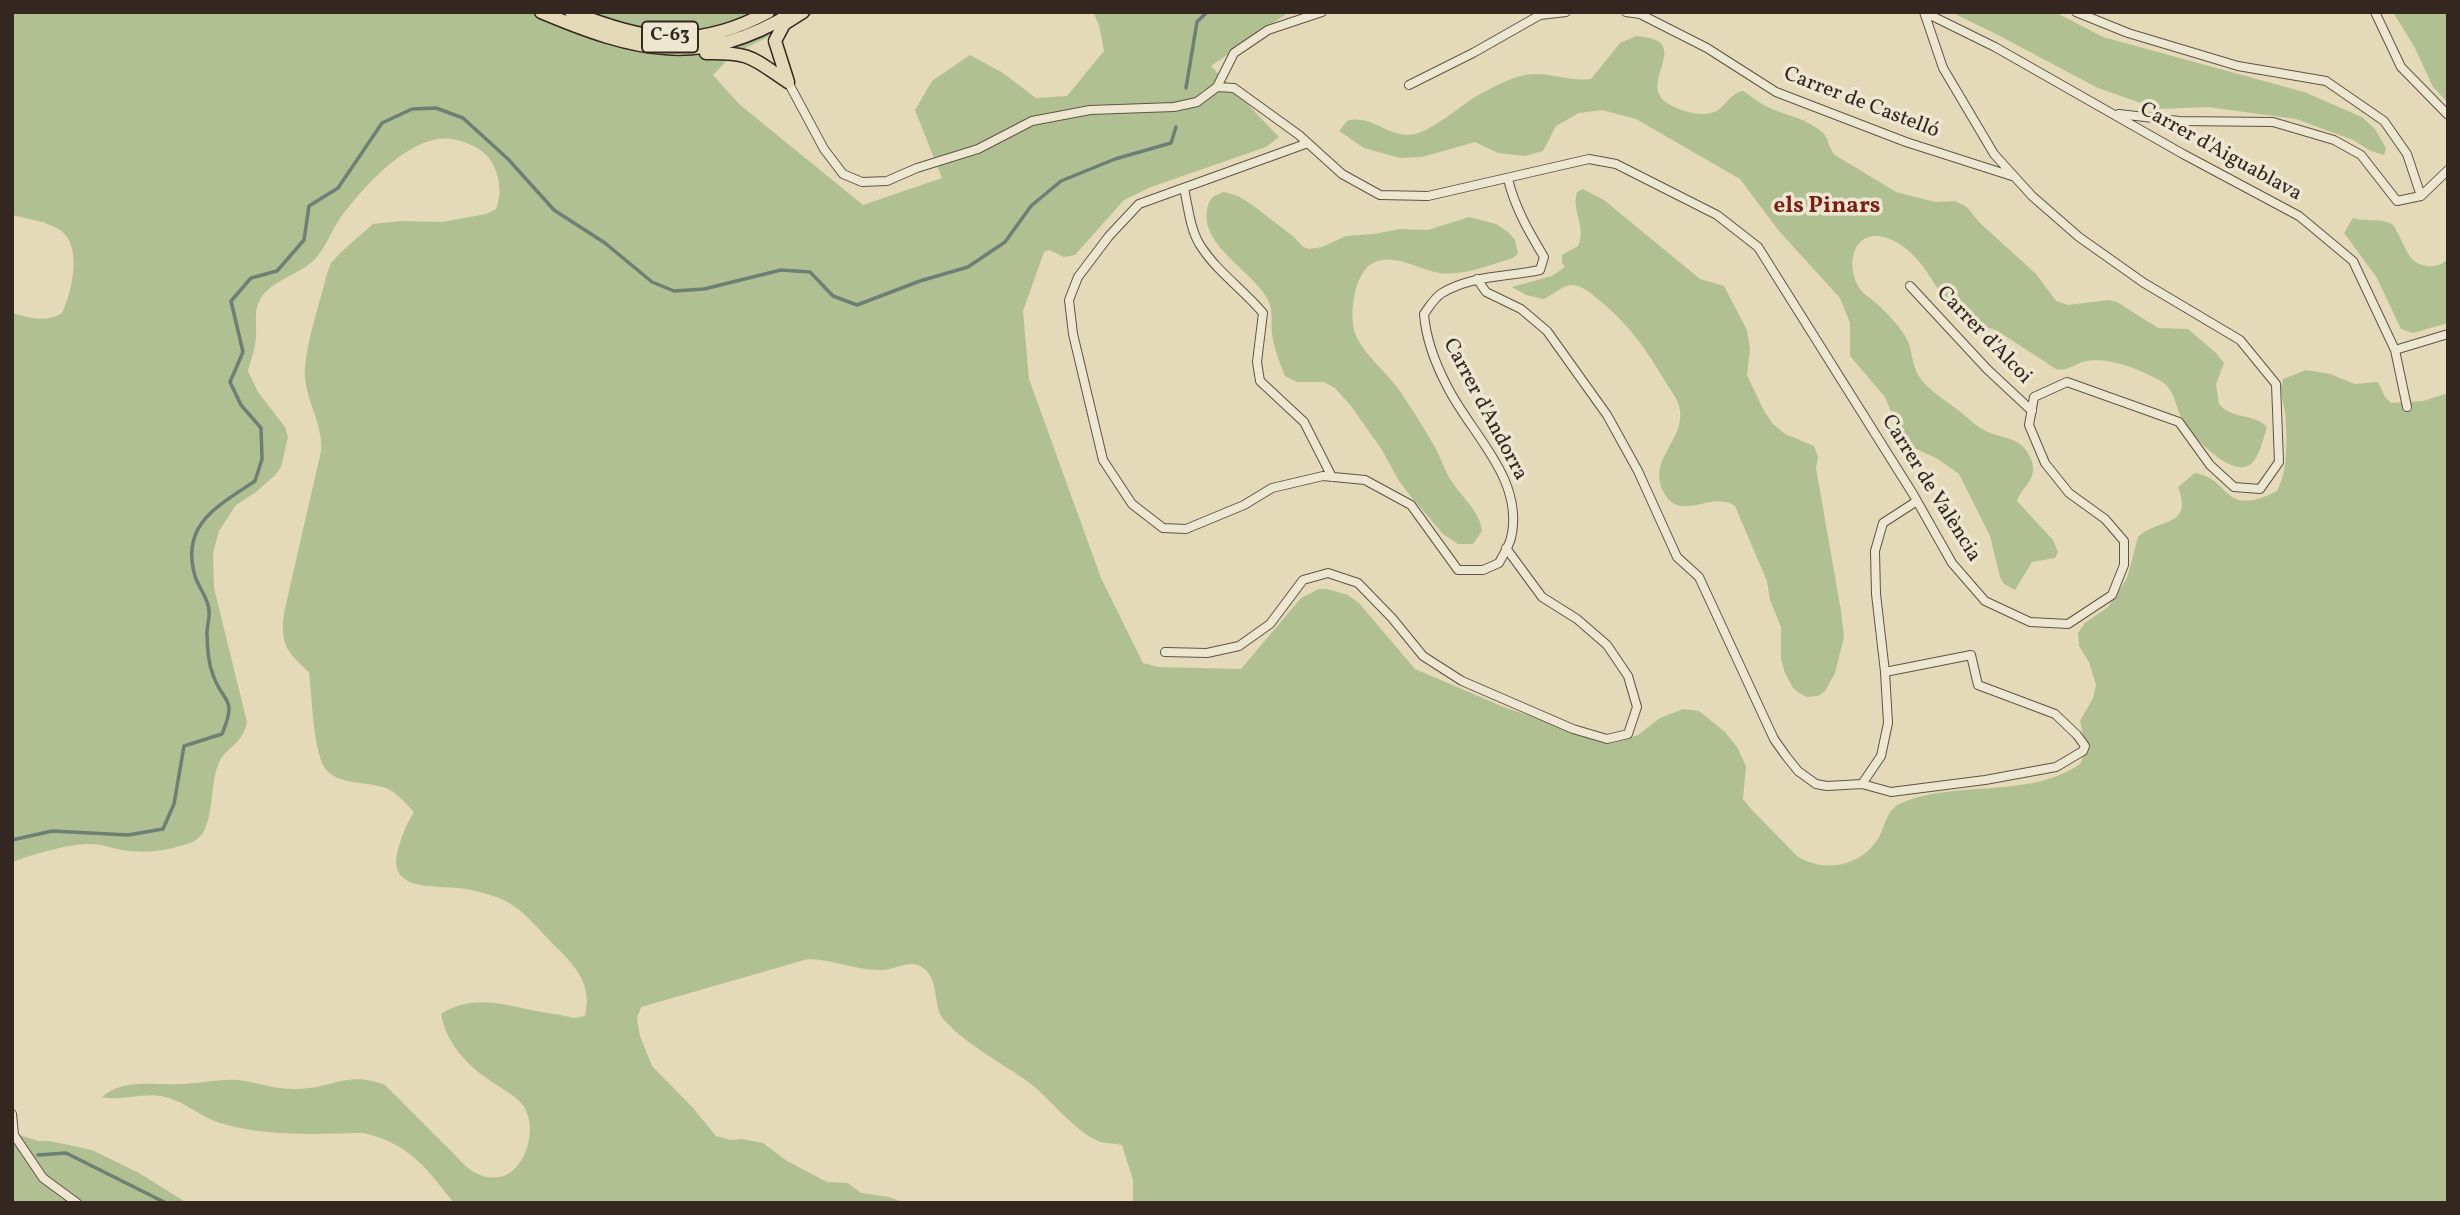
<!DOCTYPE html>
<html>
<head>
<meta charset="utf-8">
<style>
  body { margin:0 }
  #map { position:relative; width:2460px; height:1215px; overflow:hidden; background:#e4d9b8; font-family:Vollkorn,serif }
  canvas { display:block }
  .frame { position:absolute; inset:0; border:14px solid #33271f; pointer-events:none }
</style>
</head>
<body>
<div id="map">
<canvas width="2460" height="1215"></canvas>
<div class="frame"></div>
</div>
<script>
const g = document.querySelector('canvas').getContext('2d');
g.lineJoin = 'round';
function fillPath(path, color) { g.fillStyle = color; g.fill(path, 'evenodd'); }
function stroke(path, color, width, dash) { g.strokeStyle = color; g.lineWidth = width; g.lineCap = dash ? 'butt' : 'round'; g.setLineDash(dash || []); g.stroke(path); }
function drawText(font, color, halo, rows, align = 'center') {
  g.font = font + ' Vollkorn,serif'; g.lineWidth = 7; g.setLineDash([]); g.textBaseline = 'middle'; g.strokeStyle = halo; g.fillStyle = color; for (const [text, x, y, turn = 0] of rows) {
    g.save(); g.translate(x, y); g.rotate((+turn || 0) * Math.PI / 180); g.textAlign = isNaN(turn) ? turn : align; if (halo) g.strokeText(text, 0, 0); g.fillText(text, 0, 0); g.restore();
  }
}
const green = new Path2D(`
  M12 12H817L732 55 713 75 739 104 863 205 942 178 915 110 932 81 970 55 1003 73 1036 98 1067 96 1104 51 1099 25 1093 12H1289L1211 66 1279 137 1266 147 1151 187 1124 200 1075 255 1064 257 1049 250 1044 252 1023 311 1029 379 1101 578 1143 663 1158 667 1241 669 1301 598 1319 589H1327L1348 595 1359 603 1415 669 1506 708 1613 743 1638 735 1660 718 1683 709 1699 711 1725 732 1737 747 1746 766 1743 799 1753 811 1797 856C1825 874 1864 866 1880 835 1887 821 1887 808 1904 802 1958 780 2033 799 2081 763L2086 746 2080 721 2093 698 2096 685 2089 662 2079 646 2078 633 2085 623 2108 607 2127 578 2138 537C2158 518 2194 528 2178 487L2195 473C2231 478 2222 519 2277 491 2289 468 2287 437 2285 412 2283 400 2279 391 2283 379L2306 370 2330 374 2355 384 2378 382 2385 397 2391 403 2423 401 2448 393V1203H1133V1180L1122 1145C1114 1143 1103 1144 1096 1140 1074 1130 1051 1100 1031 1084 1003 1063 969 1047 945 1021 931 1006 941 981 923 968 911 958 896 970 882 970 856 971 833 959 808 959L641 1007 637 1018 640 1036 652 1066 693 1108 716 1136 730 1140 742 1139 763 1143 787 1161 827 1182 848 1183 861 1193 889 1197 905 1203H454C426 1168 410 1144 364 1133 315 1134 267 1137 220 1123 199 1116 183 1100 161 1096 142 1093 122 1101 102 1097 124 1077 156 1086 184 1084 202 1083 220 1079 238 1080 257 1082 276 1090 296 1089 332 1089 346 1070 385 1085 407 1106 427 1128 449 1149 456 1155 461 1163 468 1168 479 1177 495 1181 508 1174 529 1162 538 1122 521 1103 513 1094 501 1088 491 1081 467 1066 446 1042 441 1014 470 995 500 1003 531 1010 545 1013 560 1014 574 1018L585 1016C592 987 578 969 559 950 540 932 524 908 499 898 486 893 470 889 457 888 426 886 385 889 399 846 403 833 407 823 414 812 407 805 399 795 390 790 372 780 338 787 325 768 313 750 312 695 309 672 287 652 280 645 284 613L321 451C323 424 307 404 305 377 303 352 320 303 326 277L331 263 340 253 373 224 400 221 442 222 486 214 496 209C503 192 499 172 489 158 481 148 469 143 457 140 414 128 361 189 339 220 330 233 325 250 313 261 298 275 271 281 261 298 253 311 257 321 256 335 256 347 251 359 248 371L258 392 285 427 288 437 281 467 275 475 256 492 236 505 219 531 213 553 214 588 247 722C242 747 225 746 218 765 210 786 214 813 203 833 198 841 189 844 180 846 161 852 142 853 122 850 112 848 101 844 90 844 67 844 35 854 12 862V313C29 318 46 323 62 313 72 293 83 245 60 230 46 221 28 219 12 215Z
  M1951 12H2055L2103 37 2304 92 2362 117 2375 129 2386 148 2384 155 2371 151 2353 140 2296 119 2208 107 2158 109 2098 88 1996 34Z
  M2393 12H2448V103L2433 87 2415 48Z
  M1636 36C1697 40 1636 82 1667 103 1679 111 1705 119 1718 110 1728 103 1731 93 1743 91 1752 97 1762 105 1772 109 1789 116 1807 119 1822 132 1829 138 1828 148 1835 155L1896 192 1935 202 1955 201 1967 207 1979 222 2036 274 2056 301 2068 305 2109 300 2117 302 2158 328 2188 329 2216 353 2224 363 2216 384 2219 404C2232 420 2254 413 2267 427 2264 437 2260 454 2253 462 2235 482 2194 438 2185 424 2174 408 2177 389 2159 380 2139 369 2109 357 2087 361 2075 363 2068 372 2056 369L1996 330 1959 320C1937 294 1925 255 1892 240 1855 223 1843 263 1860 289 1864 295 1871 298 1876 303 1888 314 1903 329 1909 344 1912 354 1913 366 1918 375 1927 390 1948 402 1962 413 1970 420 1978 428 1988 432 2006 440 2021 436 2031 459 2039 478 2023 485 2017 501L2053 540 2058 552 2055 558 2032 562 2015 590 2004 584 2000 577 1990 536 1959 474 1938 459 1910 446 1901 436 1885 397 1850 356V323L1840 298 1779 231 1740 179 1636 119 1602 110 1579 113 1556 126 1543 151 1525 156 1498 153 1475 142 1422 157 1400 158 1364 148 1339 131 1347 121C1370 114 1387 136 1409 135 1429 134 1460 106 1478 95 1490 89 1504 81 1517 77 1541 68 1565 82 1591 79L1620 43Z
  M1583 189 1604 200 1700 279 1724 286 1747 330 1750 349 1747 375 1764 411 1773 424 1785 434 1814 446 1818 457 1816 468 1841 611 1844 637 1835 673 1825 691 1818 696 1807 697 1799 693 1793 688 1785 673 1781 659V627L1770 600 1767 581 1735 506C1714 490 1682 521 1666 496 1644 462 1684 442 1680 411 1679 399 1669 389 1663 378 1644 346 1628 324 1599 300 1592 294 1582 285 1572 285 1561 285 1553 296 1543 299L1526 295 1512 287 1552 276 1565 267 1562 263V255L1578 246C1587 227 1571 211 1577 192Z
  M1224 192 1238 196 1251 204 1294 237 1303 247 1309 249 1322 247 1346 236 1374 234 1400 229 1428 230 1469 217 1496 224 1508 232 1515 240 1518 254 1513 258C1490 265 1464 276 1440 273 1419 270 1394 252 1373 263 1354 272 1348 318 1356 336 1365 355 1383 369 1396 386 1410 405 1424 428 1436 449 1442 460 1445 472 1452 482 1463 498 1480 512 1482 531L1473 544H1458L1443 534 1413 499 1399 481 1382 450 1351 406 1335 388 1324 382H1297L1285 376C1280 363 1274 349 1272 334 1271 324 1273 312 1269 302 1256 272 1201 248 1207 210 1209 198 1214 195 1224 192Z
  M2353 218C2365 222 2381 218 2392 224 2404 238 2405 264 2427 266 2436 267 2441 265 2448 259V323L2413 333 2401 329 2377 278 2344 233Z
  M12 1133 39 1141H50L92 1150 139 1173 187 1203H12Z`);
const stream = new Path2D(`
  M1186 88 1197 22 1207 12
  M12 840 52 831 128 835 163 829 174 804 184 746 222 734C238 696 223 704 213 675 208 662 207 645 207 632 207 625 210 618 209 611 209 599 198 587 195 576 180 524 218 506 255 481L262 459 261 428 241 405 230 382 243 352 231 301 251 278 277 271 304 240 309 206 338 188 382 123 412 109 436 108 463 118 508 159 554 210 605 243 652 282 674 291 704 289 781 270 810 272 833 296 857 305 920 281 968 267 1005 242 1031 206 1061 181 1115 159 1171 143 1176 127
  M38 1155 66 1153 166 1203`);
const minor = new Path2D(`
  M1626 12 1640 14 1707 48 1776 92 1906 142 2015 177
  M1924 12 1995 47 2183 154 2299 216 2353 261 2395 350 2407 407
  M2076 12 2128 33 2238 66 2326 81 2384 121 2407 154 2421 196
  M2375 12 2401 67 2448 115
  M788 82 824 149 843 174 862 182 887 181 917 168 978 149 1032 121 1090 110 1174 107 1197 102 1217 87 1234 53 1268 30 1322 12
  M1409 85 1473 53 1540 15 1566 12
  M1217 87 1234 88 1299 135 1342 174 1380 195 1428 196 1589 159 1616 164 1717 215 1758 247 1913 494 1952 563 1985 601 2030 622 2068 624 2112 595 2124 565V541L2105 519 2069 493 2045 463 2029 425 2034 397 2067 382 2179 422 2210 465 2234 487 2260 489 2279 462 2276 384 2240 340 2144 283 2079 237 2032 196 1994 154 1943 68 1924 12
  M2119 114 2179 121 2273 122 2334 140 2361 155 2397 201 2421 196 2448 170
  M1308 143 1139 204 1109 236 1078 277 1069 300 1073 334 1103 460 1132 504 1163 528 1186 529 1244 505 1272 488 1323 476 1365 480 1411 505 1458 570H1483L1499 563C1503 555 1509 546 1511 538 1525 479 1470 433 1447 386 1435 363 1426 340 1424 314 1429 307 1435 297 1442 293 1472 275 1508 277 1540 270L1544 257C1529 232 1515 208 1508 179
  M1184 188C1188 206 1190 229 1200 245 1217 272 1243 289 1263 313L1257 362 1260 381 1304 422 1332 477
  M1477 279 1486 292 1521 309 1547 331 1607 415 1638 471 1677 557 1699 577 1774 739 1786 756 1798 771 1816 784 1827 786 1862 784 1881 756 1888 723 1885 672 1876 594 1875 551 1883 523 1917 501
  M1910 286 1987 369 2032 411
  M2395 350 2448 334
  M1165 652 1207 653 1239 646 1270 624 1303 580 1328 573 1358 583 1392 618 1423 656 1462 681 1573 729 1607 739 1628 734 1637 707 1628 676 1607 645 1577 619 1542 597 1506 548
  M1862 784 1891 792 1985 780 2056 767 2083 751 2085 746 2077 735 2055 714 1978 685 1971 655 1885 672
  M12 1114 14 1135 43 1178 77 1203`);
const primary = new Path2D(`
  M541 12C636 52 701 69 794 12
  M571 12C646 40 694 52 768 12
  M706 53C751 52 752 58 788 82
  M788 82 775 41 784 24 803 12`);
const shields = [
  [670,37,56]
];
const shieldNames = [
  ["C-63",670,37]
];
const streetNames = [
  ["Carrer de Castelló",1861,104,21],
  ["Carrer d'Aiguablava",2220,153,29],
  ["Carrer d'Alcoi",1983,336,46],
  ["Carrer d'Andorra",1484,410,62],
  ["Carrer de València",1930,489,58]
];
const neighbourhoodNames = [
  ["els Pinars",1827,208]
];
fillPath(green, '#b1c092');
stroke(stream, '#6e7f74', 3.5);
stroke(minor, '#5f5445', 10);
stroke(primary, '#33271f', 15);
stroke(minor, '#ede6d1', 8);
stroke(primary, '#e4d9b8', 12);
for (const [x, y, w] of shields) { const box = new Path2D(); box.roundRect(x - w / 2, y - 15.5, w, 31, 5); g.fillStyle = '#ede6d1'; g.fill(box); stroke(box, '#33271f', 2); }
drawText('bold 19px', '#33271f', null, shieldNames);
drawText('21px', '#33271f', '#ede6d1', streetNames);
drawText('bold 23px', '#7a1f14', '#ede6d1', neighbourhoodNames);
</script>
</body>
</html>
